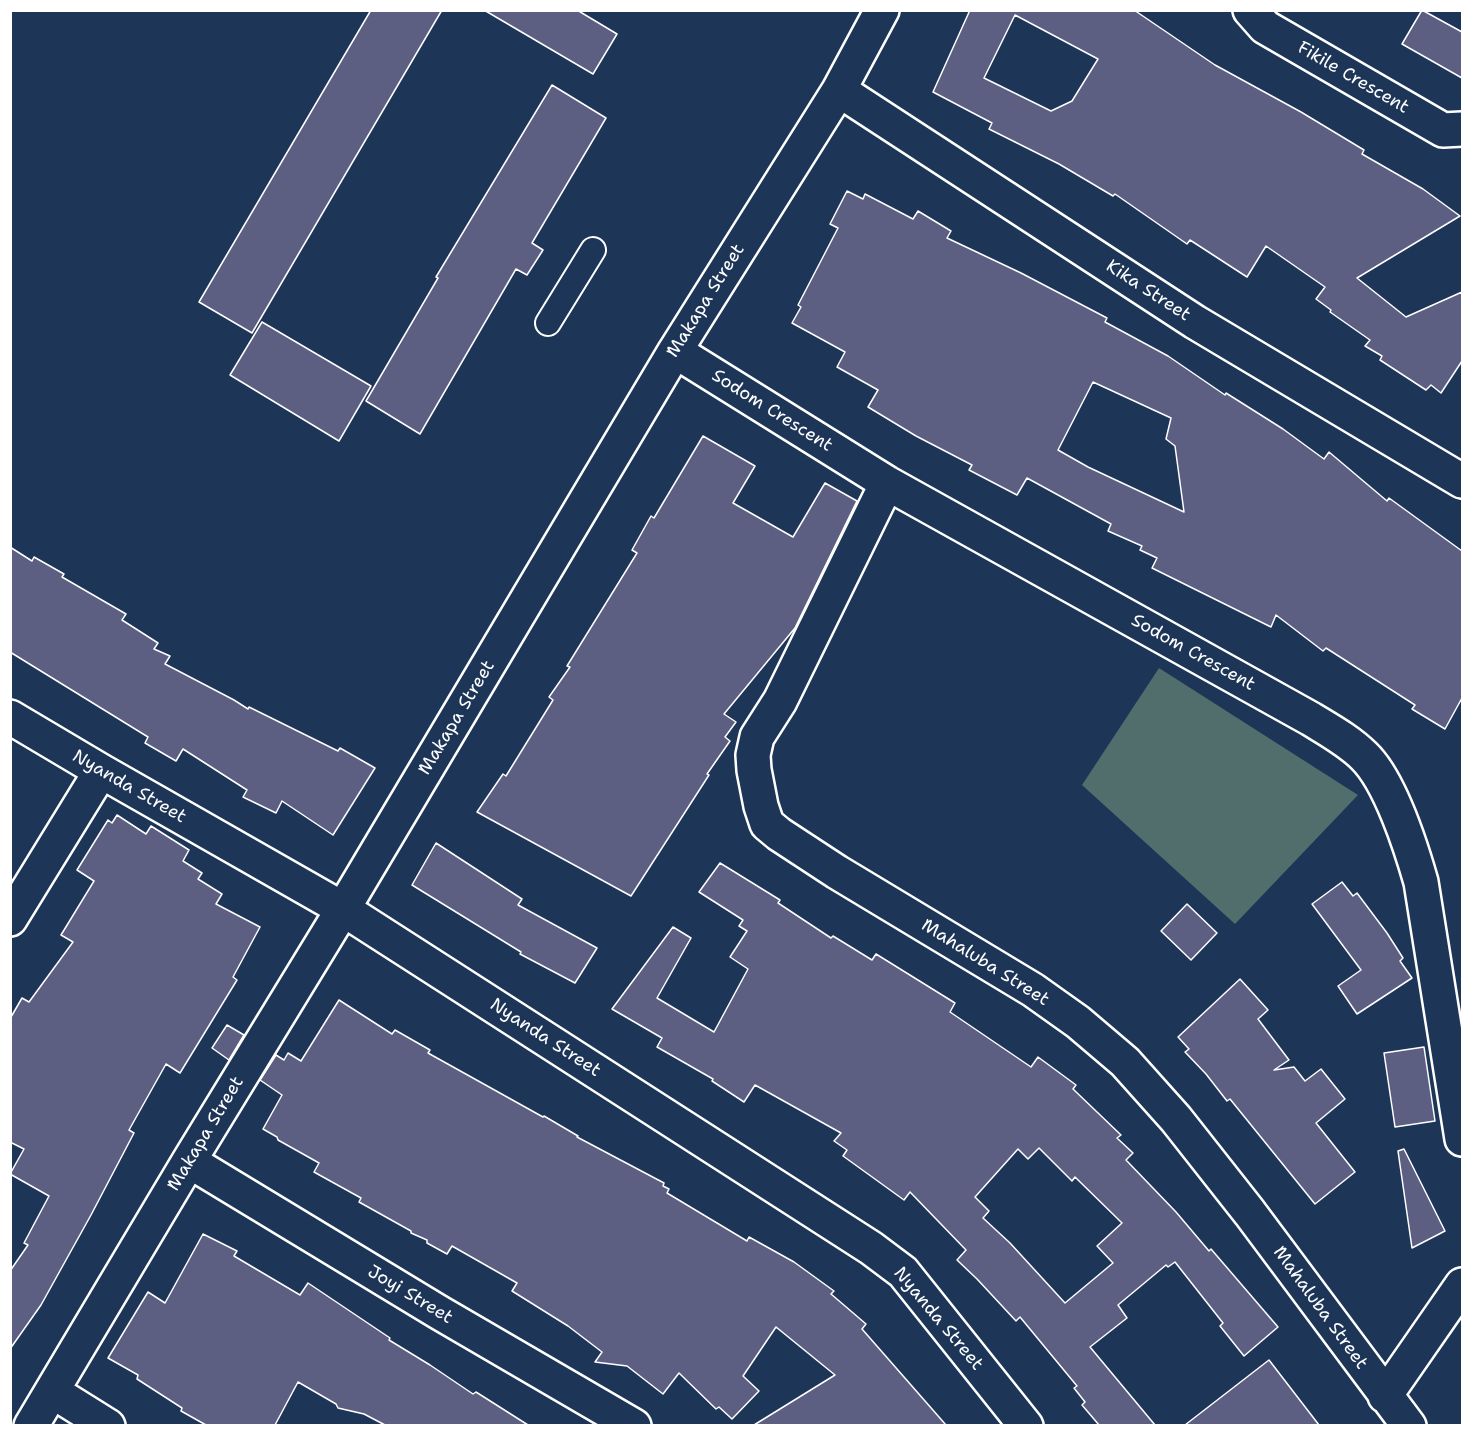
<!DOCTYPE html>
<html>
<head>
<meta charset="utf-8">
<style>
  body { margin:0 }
  #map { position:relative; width:1473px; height:1436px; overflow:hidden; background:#1d3557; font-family:"Shantell Sans",sans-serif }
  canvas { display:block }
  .frame { position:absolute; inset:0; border:12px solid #fff; pointer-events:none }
</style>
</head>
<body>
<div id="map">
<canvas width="1473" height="1436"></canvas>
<div class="frame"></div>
</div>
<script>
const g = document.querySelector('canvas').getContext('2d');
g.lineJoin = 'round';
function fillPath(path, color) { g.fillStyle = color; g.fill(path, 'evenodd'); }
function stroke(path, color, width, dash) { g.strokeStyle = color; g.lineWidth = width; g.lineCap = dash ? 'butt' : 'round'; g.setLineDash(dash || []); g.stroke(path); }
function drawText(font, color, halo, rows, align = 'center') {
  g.font = font + ' "Shantell Sans",sans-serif'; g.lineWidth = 4.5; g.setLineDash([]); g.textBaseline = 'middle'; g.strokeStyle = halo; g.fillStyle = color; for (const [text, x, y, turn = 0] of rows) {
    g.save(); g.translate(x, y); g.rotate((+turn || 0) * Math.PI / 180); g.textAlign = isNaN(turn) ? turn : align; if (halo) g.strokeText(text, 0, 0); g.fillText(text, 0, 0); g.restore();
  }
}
const green = new Path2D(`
  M1159 668 1358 795 1235 924 1082 785Z`);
const building = new Path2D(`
  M371 10H442L252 333 199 302Z
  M484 10H577L617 34 593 74Z
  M970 10H1134L1215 65 1301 112 1364 150 1362 154 1423 189 1460 216 1357 278 1406 317 1462 292V361L1441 393 1431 385 1426 390 1380 360 1382 356 1365 346 1370 340 1330 312 1331 310 1316 299 1325 287 1266 246 1247 277 1190 240 1187 244 1115 194 1113 196 1059 164 989 129 992 123 933 92ZM1015 15 1098 59 1072 101 1051 111 984 78Z
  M1422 10 1462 32V78L1402 44Z
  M552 85 606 118 532 243 543 250 527 275 516 269 420 434 366 401 438 278 436 277Z
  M847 191 863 199 865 194 913 219 918 211 951 231 947 238 1021 273 1107 318 1105 322 1168 356 1225 395 1226 393 1283 429 1324 459 1329 452 1387 501 1389 498 1462 551V698L1445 729 1412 709 1415 705 1326 648 1323 651 1276 615 1271 627 1152 568 1157 558 1140 550 1142 546 1108 531 1111 524 1027 478 1017 495 969 470 972 465 916 436 868 407 878 390 837 367 845 352 792 323 801 307 798 305 838 228 830 224ZM1093 382 1171 418 1166 439 1175 446 1184 512 1088 467 1058 450Z
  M262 322 371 386 339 441 230 375Z
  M703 436 755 466 733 503 793 537 825 483 857 501 795 628 724 714 736 722 725 737 730 741 707 774 709 775 631 896 477 812 503 774 506 776 553 700 549 697 570 667 567 666 637 553 632 550 651 516 654 518Z
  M10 547 32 561 34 557 64 574 62 577 126 614 122 620 158 643 154 649 170 656 165 664 234 700 248 709 249 707 338 751 340 748 375 768 333 835 282 801 276 813 243 797 247 790 183 749 176 761 145 743 148 737 10 652Z
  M117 815 146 834 151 826 189 850 183 861 202 873 198 879 222 894 216 904 260 927 233 977 237 980 180 1073 166 1064 129 1130 134 1133 91 1215 41 1305 10 1349V1271L28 1245 24 1243 49 1196 10 1174 24 1149 10 1142 11 1017 22 998 29 1002 73 942 61 935 94 881 77 870 108 820 112 823Z
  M436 843 522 899 518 905 597 948 575 983 520 954 521 952 412 885Z
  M720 863 780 900 778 903 831 938 833 936 872 960 876 954 955 1003 950 1012 1031 1067 1038 1057 1076 1085 1073 1089 1121 1135 1117 1138 1133 1153 1126 1160 1176 1212 1209 1251 1211 1249 1278 1327 1244 1356 1220 1326 1223 1323 1175 1262 1168 1267 1166 1265 1118 1305 1127 1318 1090 1347 1155 1425H1099L1082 1405 1085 1402 1074 1388 1077 1386 1020 1317 1016 1321 977 1279 957 1260 966 1250 910 1192 904 1200 843 1156 847 1150 834 1141 841 1133 755 1085 744 1102 712 1081 713 1079 657 1047 662 1038 612 1009 673 927 691 938 657 998 714 1032 748 969 730 957 747 931 739 926 743 920 699 892ZM1039 1148 1072 1181 1075 1177 1122 1223 1097 1246 1113 1263 1065 1303 1010 1243 983 1218 989 1211 975 1197 1018 1149 1028 1159Z
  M1342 882 1353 896 1357 893 1387 933 1403 958 1400 961 1412 978 1357 1014 1338 986 1361 970 1312 904Z
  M1187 904 1217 933 1191 960 1161 931Z
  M1240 979 1268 1010 1258 1019 1289 1060 1274 1070 1294 1067 1305 1081 1321 1069 1345 1099 1316 1123 1355 1172 1315 1204 1230 1099 1227 1101 1206 1074 1185 1052 1189 1049 1178 1037Z
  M339 1000 392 1034 395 1030 430 1050 428 1053 543 1117 544 1116 578 1136 577 1137 664 1183 663 1186 669 1189 667 1193 747 1241 749 1237 794 1262 834 1291 831 1294 866 1324 862 1329 946 1425H754L835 1375 776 1327 743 1376 759 1391 732 1419 719 1407 716 1409 679 1373 663 1394 627 1366 595 1362 602 1352 568 1326 512 1291 517 1283 452 1246 447 1254 427 1243V1240L411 1233V1231L359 1202 361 1198 314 1172 319 1163 278 1140 277 1137 263 1129 282 1095 260 1080 276 1055 284 1060 288 1053 301 1061Z
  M227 1025 244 1035 229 1060 212 1048Z
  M1424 1047 1435 1121 1395 1127 1384 1053Z
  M1404 1149 1445 1231 1412 1248 1398 1151Z
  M203 1234 237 1251 234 1256 300 1295 308 1283 390 1338 389 1340 430 1365 473 1394 476 1392 528 1425H385L364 1414 338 1408 336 1404 298 1382 275 1425H206L181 1411 182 1408 137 1379 138 1375 108 1358 148 1292 165 1303Z
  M1269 1360 1319 1425H1185Z`);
const lane = new Path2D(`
  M548 323 593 250`);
const street = new Path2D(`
  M1250 10 1265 27 1443 130 1462 129
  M839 90 1195 322 1462 481
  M675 351 887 483 1311 719C1329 730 1349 741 1364 756 1390 781 1411 847 1421 882L1462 1139
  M887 483 780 701 757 737 753 755 754 770 761 806 767 824 779 834 837 872 1033 990 1078 1022 1125 1062 1176 1119 1250 1213 1409 1426
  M10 717 101 771 343 909 871 1248 903 1272 1026 1426
  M10 919 101 771
  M189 1161 440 1313 634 1426
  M52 1391 108 1426
  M1385 1396 1462 1285
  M31 1426 189 1161 343 909 675 351 839 90 882 10`);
const streetNames = [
  ["Fikile Crescent",1353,78,30],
  ["Kika Street",1148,291,33],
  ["Makapa Street",706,301,-58],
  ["Sodom Crescent",772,411,32],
  ["Sodom Crescent",1193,653,29],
  ["Makapa Street",457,718,-59],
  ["Nyanda Street",129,787,30],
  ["Mahaluba Street",985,963,32],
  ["Nyanda Street",545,1038,33],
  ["Makapa Street",206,1134,-59],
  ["Joyi Street",410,1295,31],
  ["Mahaluba Street",1320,1308,54],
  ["Nyanda Street",938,1319,50]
];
fillPath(green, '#516e6d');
fillPath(building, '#5c5e82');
stroke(building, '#fff', 1.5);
stroke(lane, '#fff', 28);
stroke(street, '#fff', 38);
stroke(lane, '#1d3557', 24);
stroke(street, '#1d3557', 33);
drawText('18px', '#fff', '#1d3557', streetNames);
</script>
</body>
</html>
